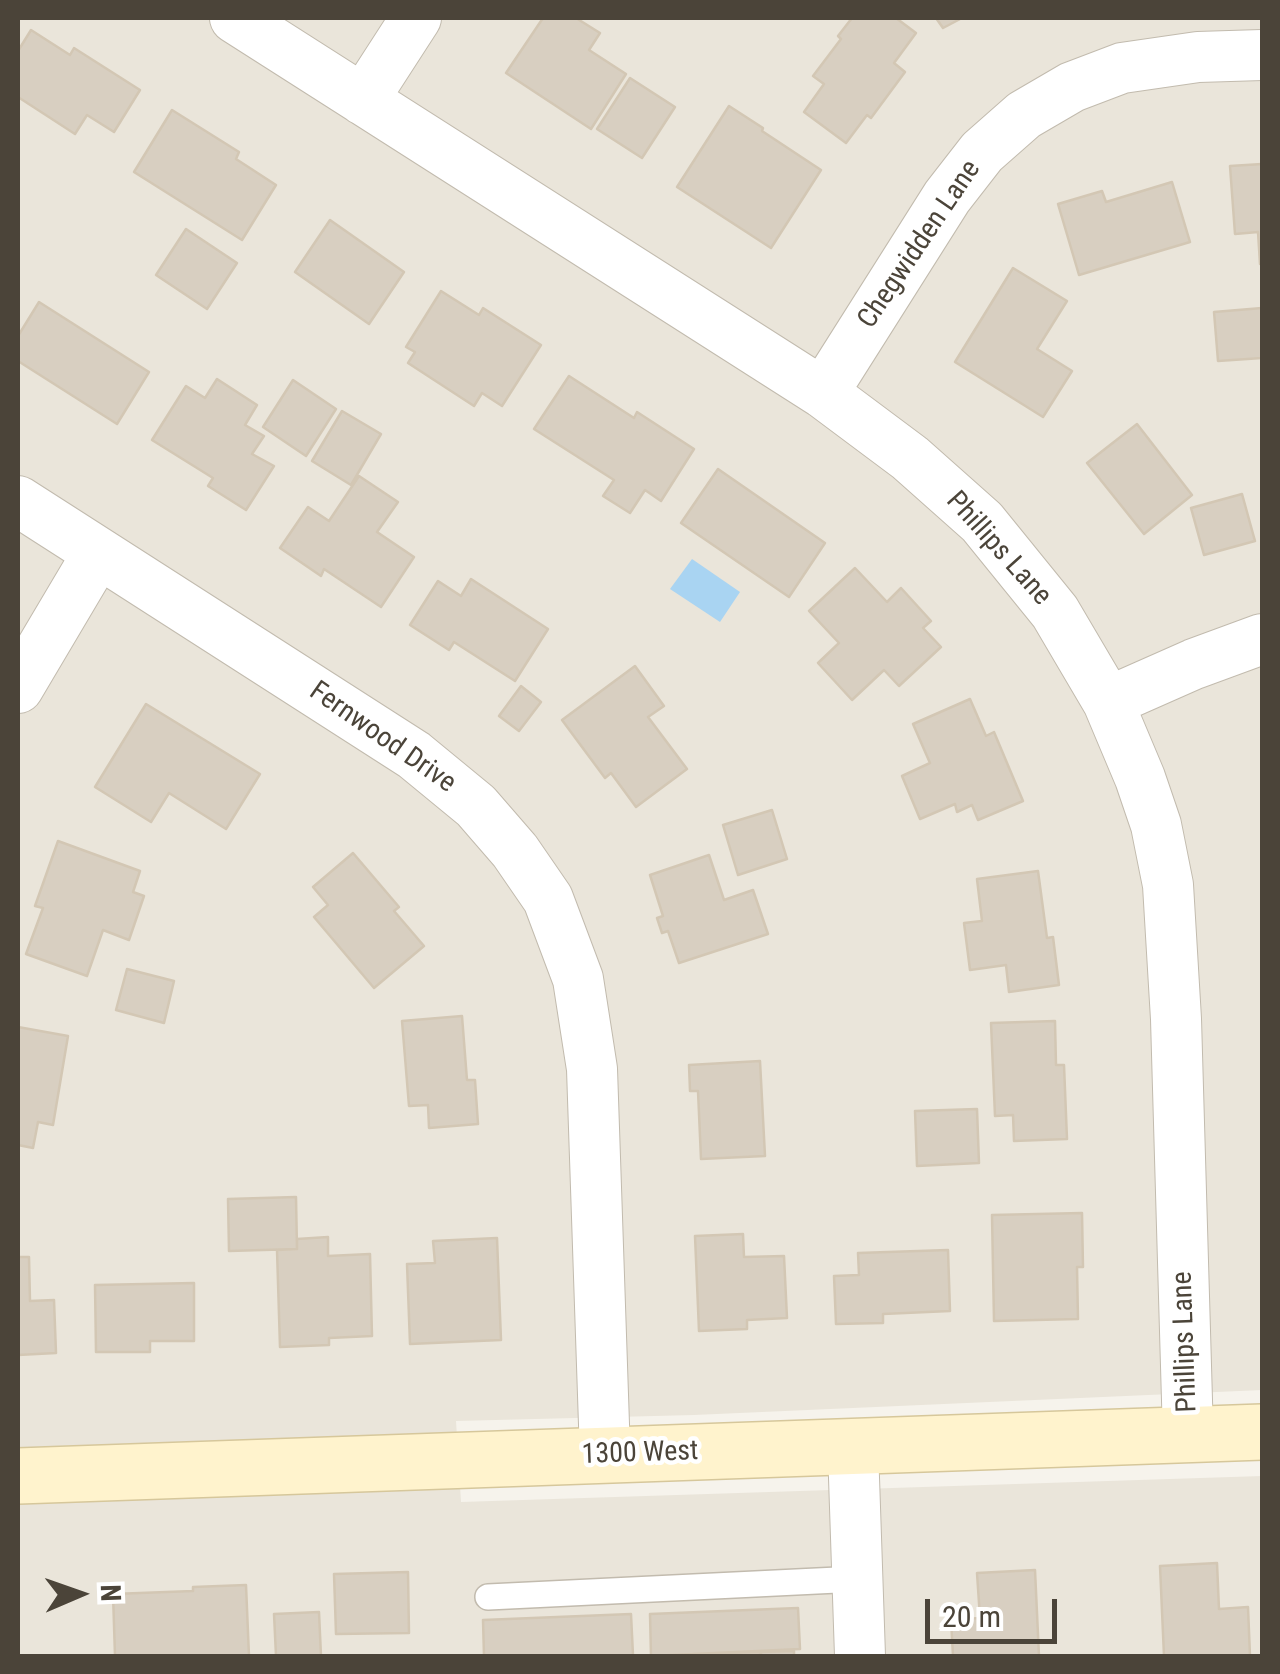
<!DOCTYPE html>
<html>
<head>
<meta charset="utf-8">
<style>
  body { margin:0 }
  #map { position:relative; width:1280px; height:1674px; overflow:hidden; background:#f6f3ec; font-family:"Roboto Condensed",sans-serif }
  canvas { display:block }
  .frame { position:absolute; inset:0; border:20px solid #4b4439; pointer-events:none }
  .north { position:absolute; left:30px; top:1544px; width:100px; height:100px; -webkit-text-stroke:8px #fff; paint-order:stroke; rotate:88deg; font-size:28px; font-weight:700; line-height:40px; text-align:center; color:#4b4439 }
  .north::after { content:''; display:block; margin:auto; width:35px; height:45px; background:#4b4439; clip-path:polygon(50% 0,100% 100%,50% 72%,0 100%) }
  .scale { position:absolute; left:925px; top:1599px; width:132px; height:45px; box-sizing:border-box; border:5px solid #4b4439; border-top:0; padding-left:12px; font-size:30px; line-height:35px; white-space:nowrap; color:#4b4439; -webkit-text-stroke:8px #fff; paint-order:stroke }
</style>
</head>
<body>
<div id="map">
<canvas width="1280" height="1674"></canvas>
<div class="frame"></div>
<div class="north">N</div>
<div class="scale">20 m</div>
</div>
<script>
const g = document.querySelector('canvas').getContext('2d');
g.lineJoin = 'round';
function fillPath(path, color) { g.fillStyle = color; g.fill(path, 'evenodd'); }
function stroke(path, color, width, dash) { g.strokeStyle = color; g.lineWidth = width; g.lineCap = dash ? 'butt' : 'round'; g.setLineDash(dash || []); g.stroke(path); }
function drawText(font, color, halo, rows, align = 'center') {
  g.font = font + ' "Roboto Condensed",sans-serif'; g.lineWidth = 9; g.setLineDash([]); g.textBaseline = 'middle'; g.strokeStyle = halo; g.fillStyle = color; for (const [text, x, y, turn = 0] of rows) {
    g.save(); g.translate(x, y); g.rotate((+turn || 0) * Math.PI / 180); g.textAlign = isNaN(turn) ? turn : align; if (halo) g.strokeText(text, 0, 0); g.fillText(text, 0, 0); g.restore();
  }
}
const residential = new Path2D(`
  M18 18H1262V1390L694 1415 456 1421 461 1502 1262 1476V1656H18Z`);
const water = new Path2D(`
  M692 559 740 592 720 622 670 589Z`);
const building = new Path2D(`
  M543 18H576L600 33 589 50 626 74 591 129 506 73Z
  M852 18H896L916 33 894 63 905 72 871 118 867 115 846 143 804 112 824 84 813 76 841 39 838 36Z
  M936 18H962L943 28Z
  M31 30 70 55 74 48 140 90 114 132 87 115 75 134 18 97V51Z
  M630 78 675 107 642 158 597 129Z
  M729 106 763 128 762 131 821 170 771 248 677 187Z
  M172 110 239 152 236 159 276 185 242 240 134 172Z
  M1262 164V264H1260L1258 232 1235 234 1230 166Z
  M1172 182 1190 242 1079 275 1058 204 1102 191 1106 202Z
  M330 220 404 272 369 324 295 272Z
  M186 229 237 263 207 309 156 275Z
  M1013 268 1067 301 1037 349 1072 371 1043 417 955 362Z
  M441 291 479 315 483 308 541 345 502 406 482 393 474 406 408 363 415 352 406 347Z
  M39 302 149 372 117 424 18 361V336Z
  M1262 308V358L1218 361 1214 312Z
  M569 376 634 418 637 412 694 449 661 501 645 490 630 513 603 496 614 480 534 429Z
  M217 379 257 405 245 425 264 436 252 454 274 466 246 510 208 486 213 478 152 440 186 386 205 398Z
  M293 380 336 409 306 456 263 427Z
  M342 411 381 434 351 485 312 461Z
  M1137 424 1192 495 1144 534 1087 463Z
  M718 469 825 543 789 597 681 523Z
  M359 476 398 502 377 532 414 557 381 607 324 569 321 576 280 548 308 507 329 521Z
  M1242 494 1255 541 1204 555 1191 508Z
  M855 568 887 602 901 588 931 621 923 628 941 647 899 686 884 670 852 700 818 663 839 643 809 611Z
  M471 579 548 629 515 681 454 642 449 650 410 625 438 581 461 596Z
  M635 666 664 706 648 717 687 769 636 807 611 773 605 778 562 720Z
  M521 686 541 702 519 731 499 716Z
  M970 699 986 736 994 732 1023 801 978 820 972 805 957 812 955 804 920 819 902 776 930 763 913 724Z
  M146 704 260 774 226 829 169 793 151 822 95 787Z
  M772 810 787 859 738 875 723 825Z
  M58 841 140 871 133 892 144 896 129 940 103 930 87 976 26 954 43 908 35 906Z
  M353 853 399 907 394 911 424 946 374 988 314 917 328 905 313 887Z
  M709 855 724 900 753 890 768 934 679 963 668 931 662 933 657 918 663 916 650 875Z
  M1038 871 1047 938 1053 937 1059 985 1009 992 1006 965 970 970 964 923 982 921 977 879Z
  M127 969 174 981 164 1023 116 1010Z
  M462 1016 467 1080H475L478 1124 429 1128 428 1105 409 1106 402 1021Z
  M1055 1021 1056 1065H1064L1067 1139 1014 1141 1013 1115 995 1116 991 1023Z
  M18 1027 68 1036 53 1125 38 1122 33 1148 18 1145Z
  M760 1061 765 1156 701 1159 698 1091H690L689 1065Z
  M977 1109 979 1163 917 1166 915 1111Z
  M296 1197 297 1249 229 1251 228 1199Z
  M1082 1213 1083 1267H1077L1078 1319 994 1321 992 1215Z
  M743 1234 744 1257 784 1256 787 1318 747 1320V1329L699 1331 695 1236Z
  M328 1237V1256L370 1254 372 1336 329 1338V1345L280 1347 277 1250 297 1249V1239Z
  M497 1238 501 1340 410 1344 407 1264 435 1263 433 1241Z
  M948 1250 950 1311 883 1314V1323L836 1324 834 1276 859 1275 858 1253Z
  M18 1257H29L30 1301 54 1300 56 1353 18 1355Z
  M194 1283V1341H150V1352H96L95 1285Z
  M1217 1563 1219 1609 1248 1607 1250 1656H1164L1160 1566Z
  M1035 1570 1039 1656H953L951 1620 980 1618 977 1573Z
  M408 1572 409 1633 336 1634 334 1574Z
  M246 1585 249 1656H115L113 1594 193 1591V1587Z
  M798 1608 800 1649 651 1656 650 1614Z
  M319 1612 321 1656H276L274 1614Z
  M631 1614 633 1655 484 1656 483 1620Z
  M794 1651V1656H761V1652Z
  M760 1652V1656H727V1653Z
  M726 1653V1656H693V1654Z`);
const lane = new Path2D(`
  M488 1597 858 1579`);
const street = new Path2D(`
  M235 18 823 393 910 458 982 522 1055 612 1108 702 1140 778 1156 825 1168 885 1176 1019 1188 1435
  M363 100 416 18
  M823 393 947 197 982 152 1024 115 1072 87 1122 68 1198 57 1262 55
  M18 501 414 755 476 806 515 851 548 899 578 979 592 1069 605 1454
  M18 688 98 553
  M1108 702 1194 664 1262 639
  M853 1448 860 1656`);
const secondary = new Path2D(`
  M18 1476 1262 1432`);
const streetNames = [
  ["Chegwidden Lane",920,245,-56],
  ["Phillips Lane",998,549,48],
  ["Fernwood Drive",382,738,35],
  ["Phillips Lane",1186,1342,-92],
  ["1300 West",640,1454,-2]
];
fillPath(residential, '#eae5da');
fillPath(water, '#a9d4f2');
fillPath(building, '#d8cfc1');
stroke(building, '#d3c7b4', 2.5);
stroke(lane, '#c2bbae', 28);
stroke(street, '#c2bbae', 52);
stroke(secondary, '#d6c79b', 58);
stroke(lane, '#fff', 25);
stroke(street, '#fff', 50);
stroke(secondary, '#fff3cd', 55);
drawText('28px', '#4b4439', '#fff', streetNames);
</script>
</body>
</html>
